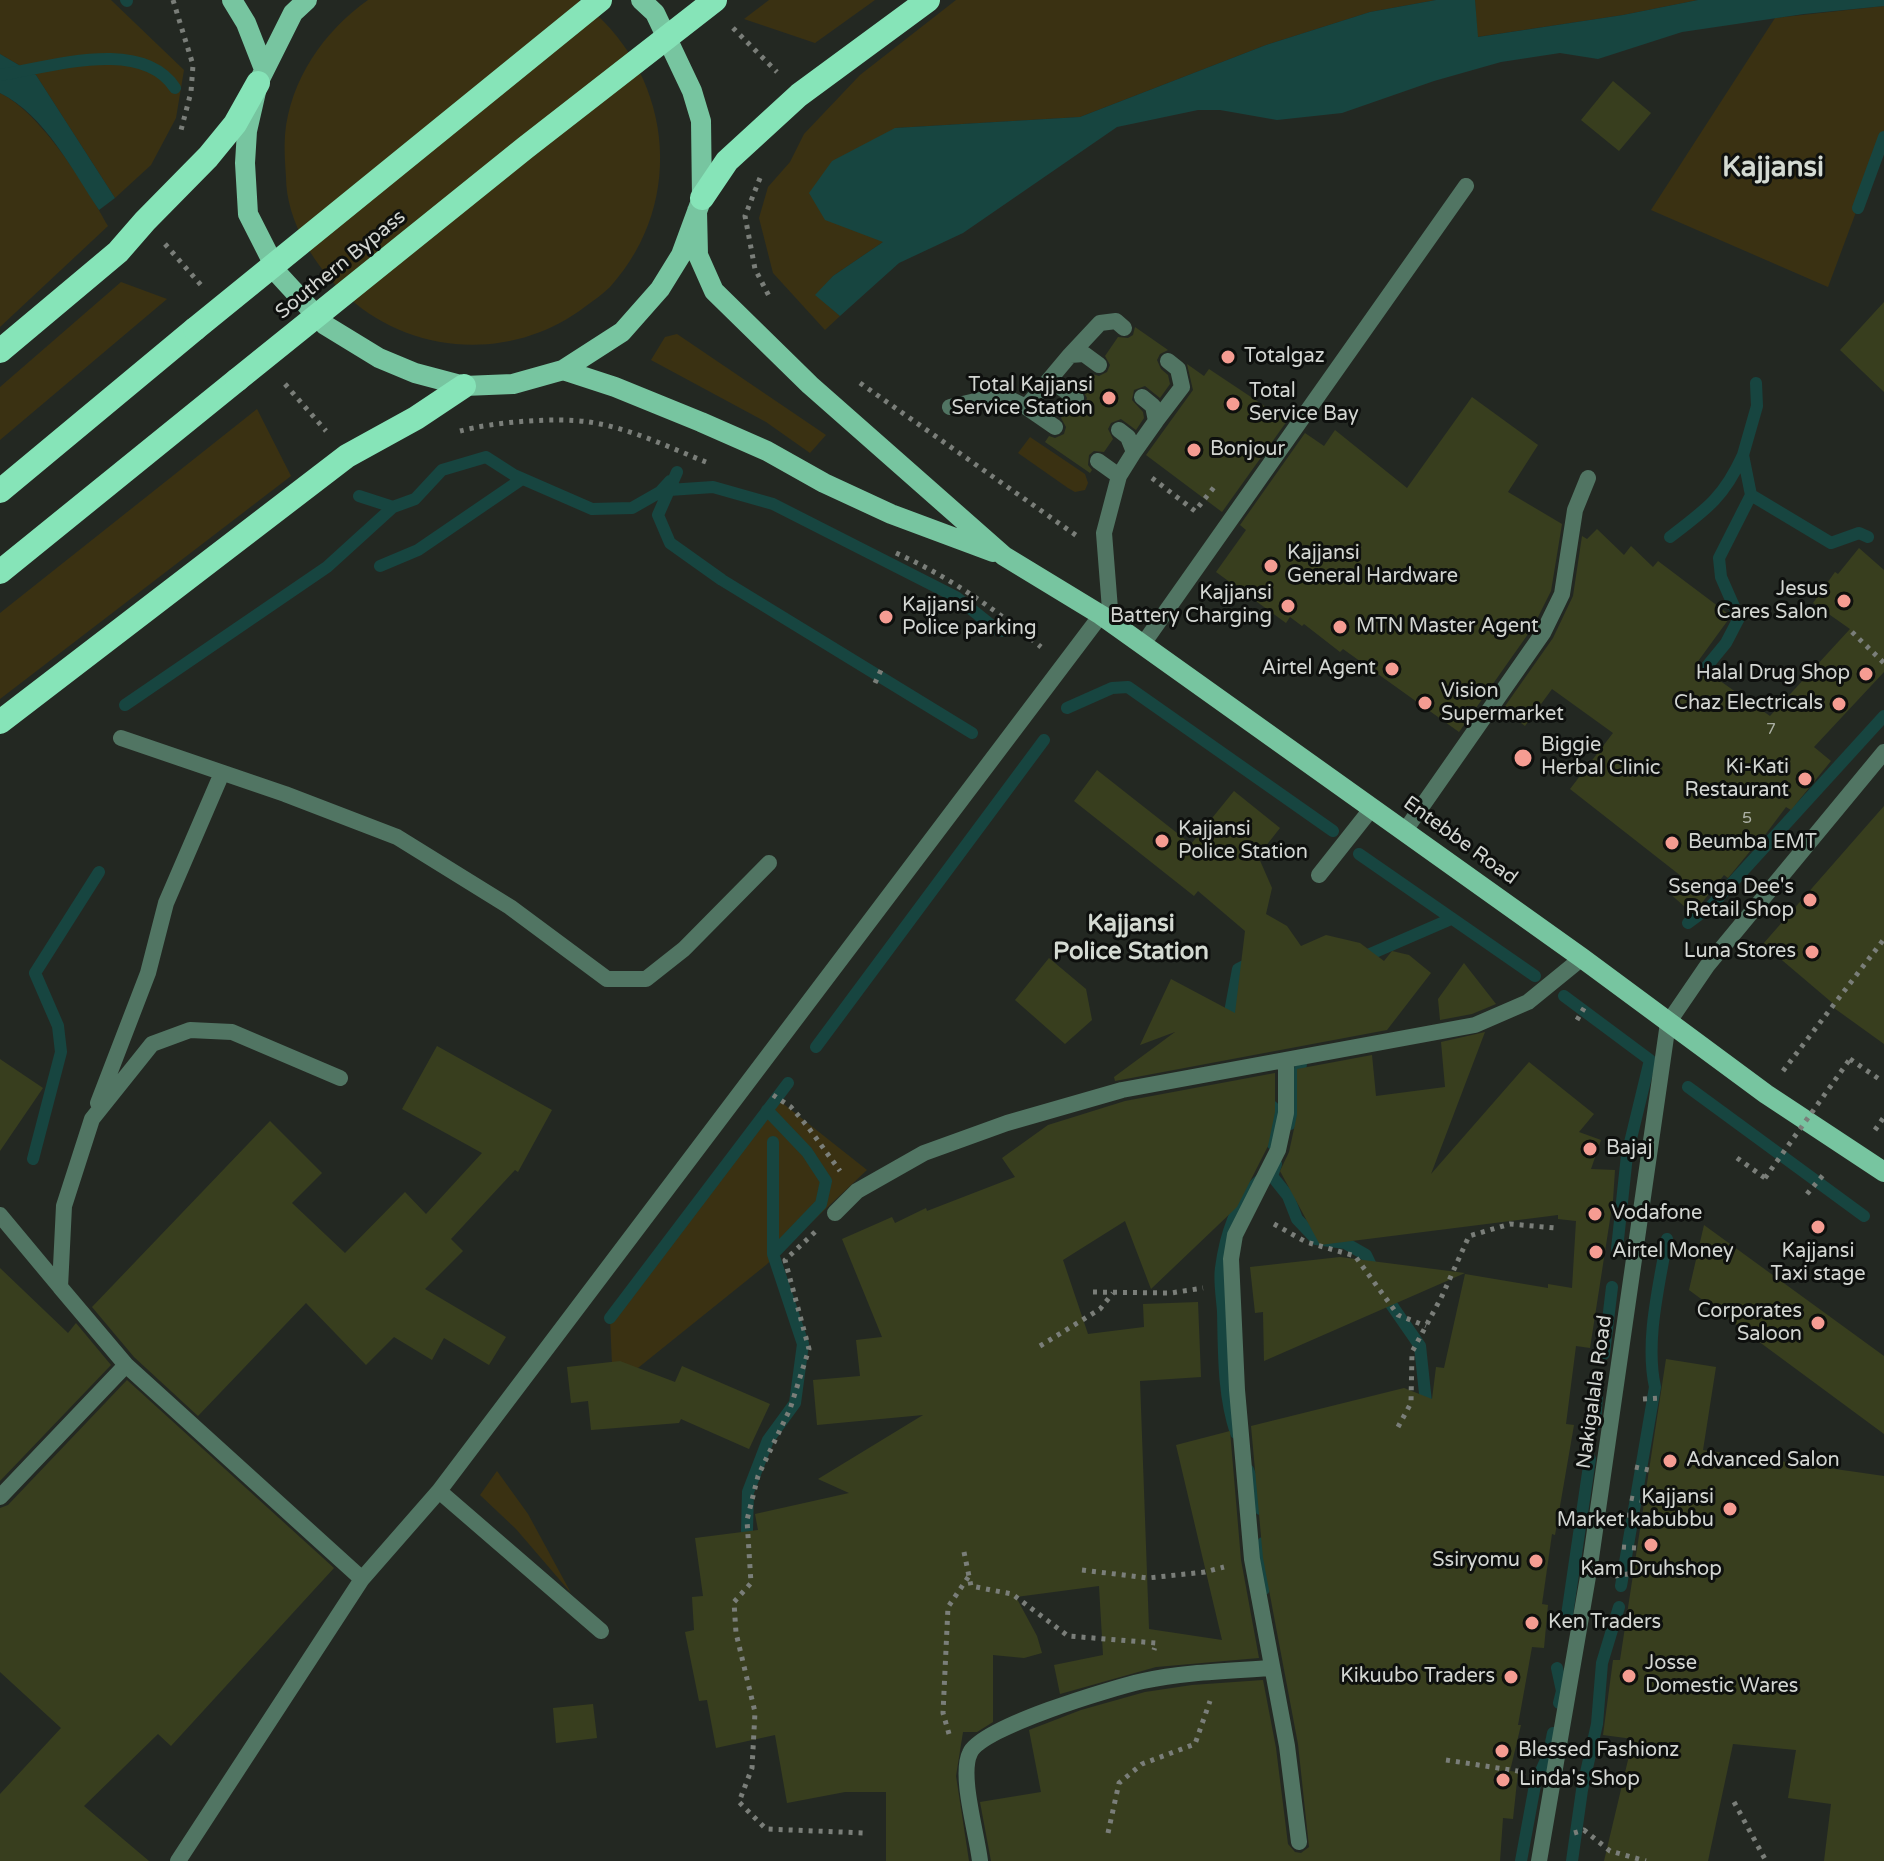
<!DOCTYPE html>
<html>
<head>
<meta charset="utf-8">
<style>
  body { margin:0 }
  canvas { display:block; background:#232822 }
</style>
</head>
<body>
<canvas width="1884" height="1861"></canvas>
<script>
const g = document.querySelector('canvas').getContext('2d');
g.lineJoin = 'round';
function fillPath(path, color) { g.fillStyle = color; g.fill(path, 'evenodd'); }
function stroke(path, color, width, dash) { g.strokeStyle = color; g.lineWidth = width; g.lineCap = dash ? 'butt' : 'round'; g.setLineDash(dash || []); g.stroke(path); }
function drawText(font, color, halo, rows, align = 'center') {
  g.font = font + ' "Varela Round",sans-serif'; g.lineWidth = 6; g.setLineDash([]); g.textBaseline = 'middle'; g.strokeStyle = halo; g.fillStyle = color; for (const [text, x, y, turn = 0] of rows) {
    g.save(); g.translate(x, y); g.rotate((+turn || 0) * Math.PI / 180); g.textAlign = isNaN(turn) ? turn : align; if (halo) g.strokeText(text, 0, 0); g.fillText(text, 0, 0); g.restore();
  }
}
const green = new Path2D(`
  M0 0H111L184 70 176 118 151 165 115 198 36 75 0 54Z
  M368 0H579C672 69 689 200 610 287 603 294 594 300 586 306 515 361 414 357 348 297 316 269 286 221 286 177 285 163 284 149 285 135 290 80 324 31 368 0Z
  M769 0H875L815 43 744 19Z
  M956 0H1436L1370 12 1266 45 1080 117 895 128 883 242 833 276 816 295 840 316 825 330 773 273 759 218 768 187 790 162 804 134 860 75Z
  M1475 0H1698L1623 15 1477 37Z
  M1884 6V137L1828 287 1651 210 1775 18Z
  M0 93C41 113 86 186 108 226L0 327Z
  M121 282 167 299 0 440V387Z
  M677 334 826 435 810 453 766 422 651 360 665 337Z
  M257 409 291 476 0 699V613Z
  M1030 437 1085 474 1088 483 1085 490 1075 492 1068 488 1018 453Z
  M776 1098 867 1170 766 1265 613 1388 610 1318Z
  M497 1471 528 1514 571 1593 516 1529 480 1495Z`);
const water = new Path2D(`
  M1436 0H1475L1478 37 1623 15 1698 0H1884V6L1804 14 1682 32 1598 59 1560 53 1501 62 1434 81 1342 113 1277 120 1220 110H1198L1117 127 963 233 899 263 840 316 815 295 833 276 883 242 825 220 809 193 832 161 895 128 1080 117 1266 45 1370 12Z
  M0 54 36 75 115 198 99 210C72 170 45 115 0 93Z`);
const stream = new Path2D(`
  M126 0 127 1
  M0 75C51 67 142 37 175 88
  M1858 208 1884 137
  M677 472 658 515 670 543 722 580 972 733
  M669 490 713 487 773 504 956 597 996 629 1003 631
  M1751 495 1831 543 1859 533 1868 537
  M359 496 393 507 415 499 442 470 486 457 514 475 592 509 632 508 660 492 670 481
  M1670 537C1707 509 1724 497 1743 455
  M380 566 418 550 522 479
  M1694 682 1726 643 1739 618 1721 577 1719 558 1751 495 1743 455 1757 406 1756 383
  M125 705 327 567 393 507
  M1067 708 1112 688 1128 687 1333 831
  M1359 854 1535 976
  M1688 923 1711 906 1884 716
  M1361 958 1451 919
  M1564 996 1650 1060 1627 1155 1617 1249
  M1228 1023 1238 969 1254 961
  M816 1047 1044 740
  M1688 1087 1864 1216
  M1273 1107 1272 1143 1279 1150
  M767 1110 807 1152 826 1181 821 1204 773 1254
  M1290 1124 1301 1064
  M33 1159 61 1052 58 1026 35 973 99 872
  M1276 1164 1272 1176 1288 1196 1297 1219 1316 1239 1345 1243 1366 1255 1375 1274
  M1384 1294 1420 1346 1427 1412
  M610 1318 788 1083
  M1604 1354 1612 1287
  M1595 1425 1598 1380
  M1236 1433C1223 1395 1224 1351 1223 1311 1222 1297 1219 1281 1221 1268 1225 1237 1236 1200 1260 1180
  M1248 1470 1259 1498 1260 1509
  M747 1531 748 1492 768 1440 795 1403 803 1344 773 1254V1142
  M1263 1543 1264 1589
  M1621 1586 1655 1387C1645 1341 1659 1286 1667 1239
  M1566 1622 1590 1459
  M1557 1668 1562 1691 1559 1703
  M1521 1861 1535 1785 1549 1753 1553 1733
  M1572 1861 1582 1790 1597 1724 1602 1663 1619 1607`);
const building = new Path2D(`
  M1613 81 1651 113 1619 151 1581 120Z
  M1884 302V392L1840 350Z
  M1135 327 1168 350 1160 354 1157 360 1161 369 1168 375 1170 384 1160 398 1145 386 1134 390 1132 400 1143 412 1144 418 1136 430 1121 419 1111 423 1108 429 1113 439 1104 452 1094 451 1089 455 1088 465 1092 470 1090 473 1045 442 1049 436 1055 438 1064 434 1066 427 1061 418 1069 407 1076 409 1085 405 1087 398 1082 389 1092 374 1099 376 1107 372 1110 365 1105 356 1118 337 1128 338 1133 335Z
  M1187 364 1204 376 1209 369 1287 421 1222 512 1146 455 1193 390Z
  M1472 397 1538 445 1508 492 1562 524 1551 591 1533 627 1459 732 1343 649 1340 652 1304 624 1302 626 1290 617 1286 623 1216 572 1246 530 1240 525 1305 433 1324 446 1335 430 1407 488Z
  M1597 529 1624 555 1631 546 1653 567 1658 561 1731 616 1696 664 1770 716 1850 629 1813 603 1835 572 1838 574 1859 548 1884 570V672L1814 747 1831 761 1791 810 1786 807 1753 851 1751 850 1728 878 1724 875 1693 914 1668 892 1681 876 1570 789 1613 733 1552 689 1525 726 1503 709 1553 638 1573 596 1582 536 1587 539Z
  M1097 770 1191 844 1234 791 1280 828 1258 856 1272 888 1266 914 1287 926 1301 946 1326 935 1360 943 1384 961 1392 951 1409 955 1431 973 1387 1030 1115 1081 1114 1077 1175 1032 1140 1045 1171 979 1235 1013 1245 931 1198 891 1194 896 1074 801Z
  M1884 806V1044L1834 1008 1836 1006 1763 944Z
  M1049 958 1086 989 1092 1020 1065 1044 1015 1000Z
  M1464 963 1496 1004 1472 1014 1440 1020 1438 999Z
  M1485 1032 1431 1174 1529 1062 1594 1114 1579 1132 1601 1140 1591 1169 1615 1170 1613 1200 1590 1348 1576 1346 1566 1424 1574 1425 1555 1535 1552 1534 1542 1604 1548 1605 1544 1648 1532 1647 1518 1725H1521L1510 1771 1518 1772 1513 1819 1503 1818 1500 1861H991L980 1802 1041 1792 1029 1730 1081 1710 1145 1692 1192 1685 1263 1680 1276 1748 1288 1844 1295 1852 1301 1853 1309 1847 1298 1744 1263 1558 1251 1426 1404 1388 1432 1399 1436 1367 1444 1368 1465 1274 1548 1288V1284L1572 1288 1576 1221 1558 1219V1215L1320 1245 1280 1171 1289 1152 1297 1115V1069L1372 1055 1376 1096 1445 1087 1441 1042Z
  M437 1046 552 1110 518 1172 515 1170 451 1239 463 1251 425 1289 506 1337 489 1365 444 1338 432 1360 394 1337 366 1365 306 1303 198 1416 134 1357 92 1307 270 1121 322 1173 292 1203 345 1253 405 1192 426 1214 482 1153 402 1109Z
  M0 1059 43 1088 0 1151Z
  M1275 1073V1112L1268 1146 1237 1207 1151 1289 1125 1221 1063 1260 1088 1334 1144 1327 1143 1304 1198 1302 1201 1377 1140 1381 1149 1629 1222 1640 1176 1445 1230 1431 1241 1560 1259 1658 1156 1667 1060 1694 1054 1665 1103 1655 1099 1586 1016 1597 1037 1636 1042 1653 1024 1658 993 1655V1722L977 1732H963L956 1776 969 1861H886V1792H845L787 1803 775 1735 716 1748 707 1700 699 1701 685 1632 694 1630 692 1597 703 1596 695 1538 758 1530 755 1514 849 1493 818 1479 923 1415 817 1425 813 1380 860 1376 856 1340 882 1337 842 1239 892 1217 895 1223 926 1208 927 1211 1015 1177 1002 1158 1048 1125 1125 1101Z
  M1704 1225 1884 1356V1434L1689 1290Z
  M1340 1257 1465 1273 1264 1361 1263 1312 1255 1313 1250 1267Z
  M0 1268 68 1333 76 1323 111 1365 0 1481Z
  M1666 1359 1716 1367 1703 1450 1884 1476V1861H1824L1831 1804 1788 1798 1796 1750 1733 1744 1708 1861H1604L1633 1739 1603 1735 1613 1660H1620Z
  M620 1361 675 1382 682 1366 770 1404 749 1449 681 1419 679 1423 591 1430 588 1401 571 1403 567 1367Z
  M127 1380 334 1568 171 1746 158 1734 84 1806 149 1861H0V1794L61 1728 0 1672V1508L8 1505Z
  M593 1704 597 1738 556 1743 553 1708Z`);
const path = new Path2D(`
  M173 0 193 65 191 92 180 134
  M733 28 777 72
  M760 178 745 216 755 269 771 300
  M165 244 201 285
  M860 383 1077 536
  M285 384 326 431
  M460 431C493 422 556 417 589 422 630 428 668 447 706 462
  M1152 478 1195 511 1215 486
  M896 553C950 577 996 610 1041 647
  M1852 632 1884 663
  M875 683 882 668
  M1577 1020 1587 1003
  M1850 1059 1879 1079
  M1783 1071 1884 939
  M773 1095 791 1107 808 1127 840 1171
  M1875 1130 1884 1117
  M1737 1158 1765 1178
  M1807 1194 1824 1174
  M1274 1224 1306 1242 1355 1256 1398 1315 1426 1326
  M815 1232 785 1260 809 1349 790 1409 758 1476 747 1520 751 1583 734 1602 736 1633 755 1712 752 1768 739 1802 766 1829 865 1833
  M1093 1292 1171 1293 1203 1288
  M1040 1346 1100 1309 1113 1293
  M1643 1399 1660 1398
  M1398 1427 1411 1403 1412 1352 1442 1296 1469 1236 1510 1224 1555 1228
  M1635 1467 1649 1470
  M1630 1498 1645 1501
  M1627 1515 1642 1517
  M1622 1547 1637 1548
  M964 1552 971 1586 1012 1594 1068 1636 1156 1643 1154 1650
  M1082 1570 1148 1578 1205 1572 1224 1567
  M1615 1576 1634 1573
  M949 1734 943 1713 948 1607 969 1576
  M1446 1760 1524 1772 1523 1774
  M1734 1802 1766 1861
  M1108 1833 1119 1783 1142 1764 1195 1744 1210 1701
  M1574 1833 1584 1830 1610 1851 1646 1861`);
const service = new Path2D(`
  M1070 355 1100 323 1116 321 1124 328
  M1044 386 1070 355 1084 354 1099 365
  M950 407 1001 395 1026 407 1055 427
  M1026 407 1044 386 1057 385 1076 398
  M1156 421 1182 387 1178 369 1168 361
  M1134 452 1156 421 1153 406 1142 397
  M1098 461 1119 476 1104 533 1111 622
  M1119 476 1134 452 1128 437 1119 430
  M1143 644 1466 186
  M121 738 285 794 397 837 510 907 607 979H646L684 949 769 863
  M1404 832 1543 633 1562 594 1575 510 1588 478
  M1319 875 1372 808
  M340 1078 232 1032 190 1030 152 1044 92 1119 64 1206 60 1287 126 1365 362 1579
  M98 1103 148 973 166 903 222 773
  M0 1215 60 1287
  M439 1491 601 1631
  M0 1497 126 1365
  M178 1861 362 1579 439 1491 1101 615`);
const minor = new Path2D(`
  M1286 1060V1113L1278 1150 1235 1235 1231 1259 1237 1390 1252 1559 1287 1746 1299 1842
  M835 1213 857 1191 924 1153 1007 1123 1122 1090 1475 1025 1528 1002 1582 958
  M980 1861C977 1834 959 1775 970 1753 981 1727 1112 1688 1143 1681 1184 1672 1229 1671 1271 1668`);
const tertiary = new Path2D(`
  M1539 1861 1590 1565 1668 1023 1707 966 1884 752`);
const primary = new Path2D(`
  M232 0 246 23 264 69
  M307 0 293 13 258 83 247 131 245 163 248 214 279 275 325 325 379 358 415 373 464 386 513 384 563 370 622 332 660 289 681 255 702 198 701 121 692 91 655 13 641 0
  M697 211 698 255 714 291 810 385 1004 556 1101 615 1582 958 1766 1094 1884 1172
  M563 370 615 387 701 422 767 451 824 483 891 514 993 552`);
const motorway = new Path2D(`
  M702 198 727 161 799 95 928 0
  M0 351 118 252 145 221 208 157 235 124 258 83
  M0 491 195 329
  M0 572 237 380
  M0 722 347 456 416 418 464 386`);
const pathBridge = new Path2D(`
  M1765 1178 1850 1059`);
const motorwayBridge = new Path2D(`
  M195 329 600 0
  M237 380 525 148 715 0`);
const markers = [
  [1228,357,8,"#f59c92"],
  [1109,398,8,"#f59c92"],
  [1233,404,8,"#f59c92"],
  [1194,450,8,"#f59c92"],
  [1271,566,8,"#f59c92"],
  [1844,601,8,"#f59c92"],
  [1288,606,8,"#f59c92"],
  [886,617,8,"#f59c92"],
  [1340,627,8,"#f59c92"],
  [1392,669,8,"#f59c92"],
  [1866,674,8,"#f59c92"],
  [1425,703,8,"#f59c92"],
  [1839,704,8,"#f59c92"],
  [1523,758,10,"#f59c92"],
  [1805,779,8,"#f59c92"],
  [1162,841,8,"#f59c92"],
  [1672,843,8,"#f59c92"],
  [1810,900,8,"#f59c92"],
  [1812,952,8,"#f59c92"],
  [1590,1149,8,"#f59c92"],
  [1595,1214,8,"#f59c92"],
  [1818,1227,8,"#f59c92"],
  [1596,1252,8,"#f59c92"],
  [1818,1323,8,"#f59c92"],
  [1670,1461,8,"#f59c92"],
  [1730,1509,8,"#f59c92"],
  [1651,1545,8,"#f59c92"],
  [1536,1561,8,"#f59c92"],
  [1532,1623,8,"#f59c92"],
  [1629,1676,8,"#f59c92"],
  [1511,1677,8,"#f59c92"],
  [1502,1751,8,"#f59c92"],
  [1503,1780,8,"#f59c92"]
];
const numberNames = [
  ["7",1771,730],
  ["5",1747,819]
];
const streetNames = [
  ["Southern Bypass",341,265,-39],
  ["Entebbe Road",1460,841,36],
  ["Nakigalala Road",1595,1392,-82]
];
const poiNames = [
  ["Totalgaz",1244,357],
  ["Total Kajjansi",1093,386,"right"],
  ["Service Station",1093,409,"right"],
  ["Total",1249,392],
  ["Service Bay",1249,415],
  ["Bonjour",1210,450],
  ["Kajjansi",1287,554],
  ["General Hardware",1287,577],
  ["Jesus",1828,590,"right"],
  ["Cares Salon",1828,613,"right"],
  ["Kajjansi",1272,594,"right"],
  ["Battery Charging",1272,617,"right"],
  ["Kajjansi",902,606],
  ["Police parking",902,629],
  ["MTN Master Agent",1356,627],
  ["Airtel Agent",1376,669,"right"],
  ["Halal Drug Shop",1850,674,"right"],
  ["Vision",1441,692],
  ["Supermarket",1441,715],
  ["Chaz Electricals",1823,704,"right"],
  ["Biggie",1541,746],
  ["Herbal Clinic",1541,769],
  ["Ki-Kati",1789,768,"right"],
  ["Restaurant",1789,791,"right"],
  ["Kajjansi",1178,830],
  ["Police Station",1178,853],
  ["Beumba EMT",1688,843],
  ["Ssenga Dee's",1794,888,"right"],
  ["Retail Shop",1794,911,"right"],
  ["Luna Stores",1796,952,"right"],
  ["Bajaj",1606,1149],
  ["Vodafone",1611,1214],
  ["Airtel Money",1612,1252],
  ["Kajjansi",1818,1252,"center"],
  ["Taxi stage",1818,1275,"center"],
  ["Corporates",1802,1312,"right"],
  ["Saloon",1802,1335,"right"],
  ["Advanced Salon",1686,1461],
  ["Kajjansi",1714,1498,"right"],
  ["Market kabubbu",1714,1521,"right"],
  ["Ssiryomu",1520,1561,"right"],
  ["Kam Druhshop",1651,1570,"center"],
  ["Ken Traders",1548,1623],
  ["Josse",1645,1664],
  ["Domestic Wares",1645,1687],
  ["Kikuubo Traders",1495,1677,"right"],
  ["Blessed Fashionz",1518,1751],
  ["Linda's Shop",1519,1780]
];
const quarterNames = [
  ["Kajjansi",1131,925],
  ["Police Station",1131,953]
];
const districtNames = [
  ["Kajjansi",1773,169]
];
fillPath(green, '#3a3112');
fillPath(water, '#174540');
stroke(stream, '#174540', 12);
fillPath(building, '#383e1e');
stroke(path, '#7a7e79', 5, [4, 6]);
stroke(service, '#517563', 16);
stroke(minor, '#517563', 16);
stroke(tertiary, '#517563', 16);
stroke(primary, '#77c5a0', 20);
stroke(motorway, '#86e4b8', 24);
stroke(pathBridge, '#7a7e79', 5, [4, 6]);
stroke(motorwayBridge, '#86e4b8', 24);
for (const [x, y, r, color] of markers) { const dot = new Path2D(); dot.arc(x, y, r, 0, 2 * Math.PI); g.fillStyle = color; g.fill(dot); stroke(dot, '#0e100e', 3); }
drawText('16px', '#acb0a5', null, numberNames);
drawText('20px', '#d3d6d2', '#0e100e', streetNames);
drawText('20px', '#d3d6d2', '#0e100e', poiNames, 'left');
drawText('bold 24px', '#d4dad2', '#0e100e', quarterNames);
drawText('bold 28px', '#d4dad2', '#0e100e', districtNames);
</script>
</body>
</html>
